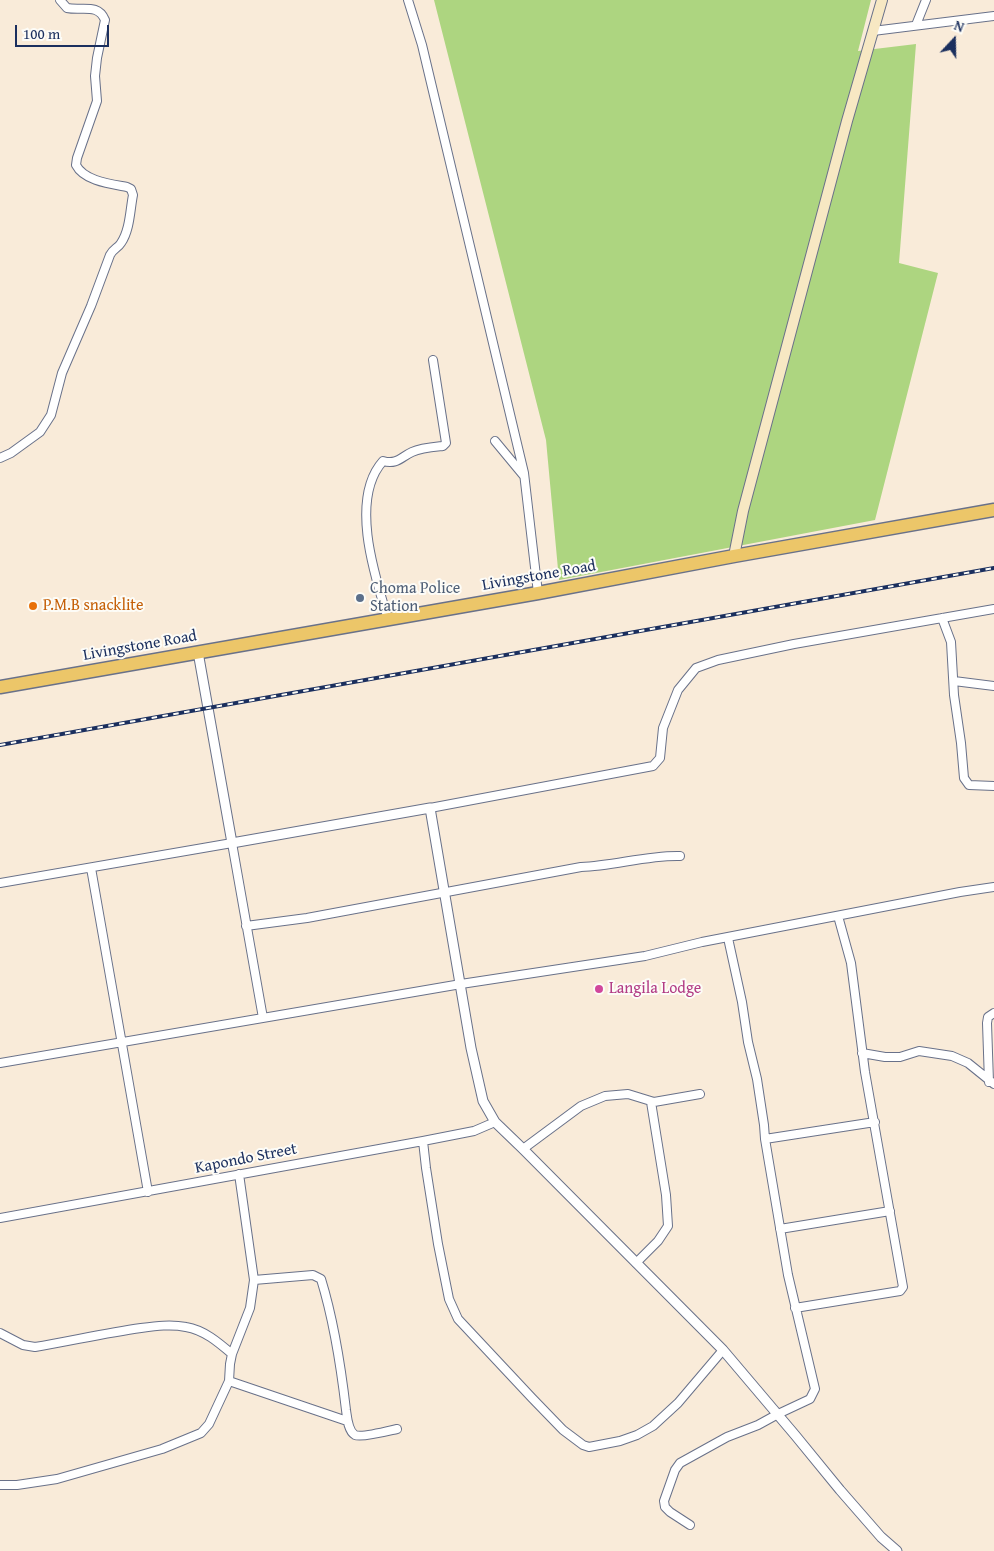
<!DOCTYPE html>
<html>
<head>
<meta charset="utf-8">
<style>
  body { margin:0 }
  #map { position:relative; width:994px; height:1551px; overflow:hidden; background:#f9ebd9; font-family:"Gentium Book Plus",serif }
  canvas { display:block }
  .north { position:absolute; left:929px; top:15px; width:50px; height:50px; -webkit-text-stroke:4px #fdfcf7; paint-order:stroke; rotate:21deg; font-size:14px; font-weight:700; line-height:20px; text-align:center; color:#1b2f5e }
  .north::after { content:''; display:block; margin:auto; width:18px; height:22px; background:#1b2f5e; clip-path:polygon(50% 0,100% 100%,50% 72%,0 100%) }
  .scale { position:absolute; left:15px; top:25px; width:94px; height:22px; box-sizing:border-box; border:2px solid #1b2f5e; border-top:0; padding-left:6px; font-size:15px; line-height:18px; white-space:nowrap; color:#1b2f5e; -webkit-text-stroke:4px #fdfcf7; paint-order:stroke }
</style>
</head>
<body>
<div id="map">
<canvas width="994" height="1551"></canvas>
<div class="north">N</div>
<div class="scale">100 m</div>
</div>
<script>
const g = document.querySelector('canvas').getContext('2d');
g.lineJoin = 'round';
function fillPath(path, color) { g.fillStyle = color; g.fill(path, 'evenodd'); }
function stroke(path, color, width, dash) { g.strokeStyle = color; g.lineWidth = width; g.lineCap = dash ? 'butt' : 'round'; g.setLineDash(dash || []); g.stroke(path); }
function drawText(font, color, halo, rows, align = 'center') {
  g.font = font + ' "Gentium Book Plus",serif'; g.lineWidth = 4; g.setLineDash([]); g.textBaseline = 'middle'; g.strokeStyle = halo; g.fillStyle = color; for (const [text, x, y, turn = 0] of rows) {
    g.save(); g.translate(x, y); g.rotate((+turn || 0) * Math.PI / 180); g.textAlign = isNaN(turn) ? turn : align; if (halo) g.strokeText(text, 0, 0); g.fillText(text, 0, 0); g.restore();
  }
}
const green = new Path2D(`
  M434 0H871L858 51 916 44 899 263 938 273 875 520 559 580 546 440Z`);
const minor = new Path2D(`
  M408 0 422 45 524 473 538 593
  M916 25 926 0
  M873 31 994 16
  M495 441 524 476
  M0 458 11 453 40 432 51 415 62 373 91 306 110 255C113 249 118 248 121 243 130 230 130 210 133 195L131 189 127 187C111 184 84 181 76 165L77 158 97 101 95 76 97 58 105 20C98 3 82 11 67 8L60 0
  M942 618 951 642 954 695 961 743 964 778 969 785 994 786
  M388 619C375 577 349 499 383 461 397 465 401 457 412 452 421 448 434 447 443 446L446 443 433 360
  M954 681 994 686
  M430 808 653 766 660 758 663 728 678 690 696 668 718 660 794 644 994 609
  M91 868 148 1192
  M0 883 232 843 263 1018
  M246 926 307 918 581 867C614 866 647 855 680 856
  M862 1053 885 1057H900L919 1051 952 1056 968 1063 994 1084
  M0 1063 461 984 645 956 702 942 960 892 994 887
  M989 1082 987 1023 988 1017 994 1013
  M765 1139 875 1122
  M423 1141 426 1168 438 1244 449 1299 458 1319 532 1398 563 1430 583 1445 589 1447 620 1441 637 1435 653 1426 678 1403 723 1350
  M523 1149 581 1106 605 1096 628 1094 654 1102 700 1094
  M239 1174 254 1280 250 1308 232 1354 230 1364 229 1381 347 1421
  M0 1218 423 1141 474 1131 495 1122
  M780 1229 890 1211
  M636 1263 658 1241 668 1226 666 1195 651 1102
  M254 1280 313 1275 321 1279C334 1321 341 1367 346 1410 347 1417 348 1431 355 1435 362 1438 388 1431 397 1429
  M795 1308 900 1291 903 1287 865 1072 851 963 838 916
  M0 1333 23 1345 35 1347C71 1341 105 1333 141 1328 156 1326 171 1324 186 1327 204 1330 218 1342 232 1354
  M0 1485H17L57 1479 162 1449 201 1433 209 1424 229 1381
  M690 1525 670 1512 665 1507 664 1501 675 1470 680 1463 727 1437 758 1425 778 1414 810 1399 815 1389 788 1275 765 1139 764 1125 757 1079 748 1042 742 1002 728 938`);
const tertiary = new Path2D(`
  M198 652 232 843 430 808 471 1048 483 1101 495 1122 523 1149 723 1350 795 1435 840 1490 881 1537 897 1551`);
const secondary = new Path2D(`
  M734 556 743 511 847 121 882 0`);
const trunk = new Path2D(`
  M0 687 538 593 734 556 994 510`);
const rail = new Path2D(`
  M0 745 994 568`);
const markers = [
  [360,598,5,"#5c6f8a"],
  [33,606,5,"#e8710a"],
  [599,989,5,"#d1479c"]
];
const streetNames = [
  ["Livingstone Road",539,576,-10],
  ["Livingstone Road",140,646,-10],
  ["Kapondo Street",246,1159,-11]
];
const serviceNames = [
  ["Choma Police",370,589],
  ["Station",370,607]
];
const foodNames = [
  ["P.M.B snacklite",43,606]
];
const hotelNames = [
  ["Langila Lodge",609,989]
];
fillPath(green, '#add580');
stroke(minor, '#697189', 10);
stroke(tertiary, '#697189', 11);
stroke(secondary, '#697189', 12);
stroke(trunk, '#697189', 15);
stroke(minor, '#fff', 8);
stroke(tertiary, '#fff', 9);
stroke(secondary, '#f7e8c3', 10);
stroke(trunk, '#ecc669', 12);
stroke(rail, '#1b2f5e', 4);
stroke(rail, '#fdfcf7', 2, [5.5]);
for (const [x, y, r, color] of markers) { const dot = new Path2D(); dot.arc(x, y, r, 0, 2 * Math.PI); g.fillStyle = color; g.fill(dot); stroke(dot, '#fdfcf7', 2); }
drawText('16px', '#1b2f5e', '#fdfcf7', streetNames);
drawText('16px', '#4e5e75', '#fdfcf7', serviceNames, 'left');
drawText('16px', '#c56008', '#fdfcf7', foodNames, 'left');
drawText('16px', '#b23c85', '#fdfcf7', hotelNames, 'left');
</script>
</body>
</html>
